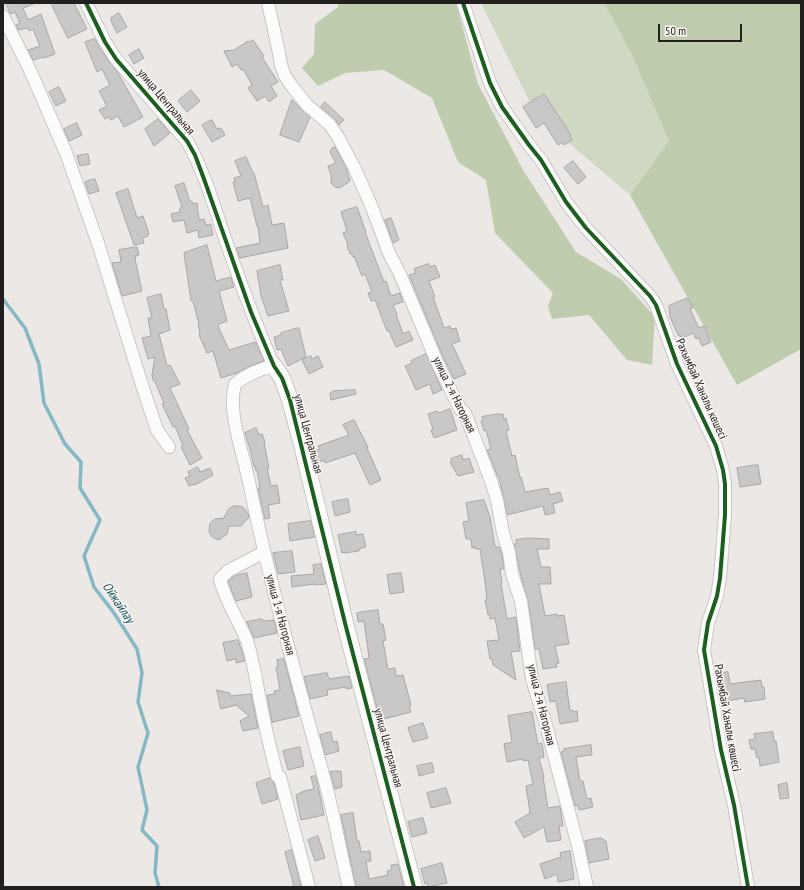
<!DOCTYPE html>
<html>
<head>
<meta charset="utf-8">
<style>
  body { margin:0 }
  #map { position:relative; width:804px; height:890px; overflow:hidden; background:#ebe8e6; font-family:"PT Sans Narrow",sans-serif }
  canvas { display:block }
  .frame { position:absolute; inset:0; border:4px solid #22201f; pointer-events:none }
  .scale { position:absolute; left:658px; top:24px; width:84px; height:18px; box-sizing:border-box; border:2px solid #22201f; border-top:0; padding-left:5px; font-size:12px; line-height:14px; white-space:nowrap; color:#22201f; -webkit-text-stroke:3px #faf5f2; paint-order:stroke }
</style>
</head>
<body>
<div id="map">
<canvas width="804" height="890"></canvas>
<div class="frame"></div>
<div class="scale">50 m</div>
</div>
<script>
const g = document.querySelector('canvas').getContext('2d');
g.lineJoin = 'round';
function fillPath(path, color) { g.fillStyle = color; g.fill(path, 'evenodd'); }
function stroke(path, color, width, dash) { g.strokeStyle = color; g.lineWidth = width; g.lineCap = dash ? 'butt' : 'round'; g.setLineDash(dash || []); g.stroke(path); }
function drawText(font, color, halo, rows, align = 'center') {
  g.font = font + ' "PT Sans Narrow",sans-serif'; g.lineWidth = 3; g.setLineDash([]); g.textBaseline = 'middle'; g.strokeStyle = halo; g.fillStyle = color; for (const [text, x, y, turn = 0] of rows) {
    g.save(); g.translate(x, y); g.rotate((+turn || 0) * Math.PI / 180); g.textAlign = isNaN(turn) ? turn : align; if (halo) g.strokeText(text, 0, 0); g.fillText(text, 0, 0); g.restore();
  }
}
const green = new Path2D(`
  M481 3H604L633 57 669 141 630 195 536 115Z`);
const forest = new Path2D(`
  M338 3H456L478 84 523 170 576 252 621 279 655 317 652 365 627 360 589 315 552 319 548 306 553 293 495 233 486 180 458 162 432 98 384 70 345 73 318 86 302 68 314 54 315 24 338 7Z
  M604 3H801V349L737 385 630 195 669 141 633 57Z`);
const stream = new Path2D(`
  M3 299 25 328 39 364 44 403 65 444 81 462 80 488 100 520 84 556 94 587 114 613 137 649 142 673 138 702 148 733 138 767 147 810 142 830 157 846 155 873 159 887`);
const building = new Path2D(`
  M6 3H36L23 8 28 20 41 14 55 54 44 58V57L33 60 28 50 40 46 33 29 29 31 28 28 18 30 16 25 20 23 15 12 11 14Z
  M51 3H74L87 29 68 38Z
  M119 13 127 27 117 33 111 21V18Z
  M95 39 108 60 118 73 143 117 124 127 118 116 111 120 109 117 105 119 99 110 107 106 99 91 110 85 102 69 97 72 85 42Z
  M253 40 264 56 262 57 278 82 271 86 277 96 269 102 265 96 257 101 248 88 252 85 243 69 241 70 237 64 232 67 224 51 234 50 248 41 249 42Z
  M139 49 144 58 134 64 129 55Z
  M59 87 66 101 56 106 49 92Z
  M191 90 200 101 187 112 178 101Z
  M544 94 571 135 570 136 572 140 564 145 563 142 558 145 544 123 536 128 523 107Z
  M292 100 310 117 299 142 280 135Z
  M325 102 344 120 339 125 335 119 321 107Z
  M158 119 170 133 154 146 145 129Z
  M212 120 217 129 221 128 225 135 212 142 202 125Z
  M77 123 82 135 69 141 64 129Z
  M335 147 346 167 350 181 340 188 335 187 331 183V175L328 166 336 163 330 152 332 148Z
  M88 154 90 164 80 166 77 156Z
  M246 157 253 173H254L263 207 268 205 272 225 284 223 288 248 240 258 236 248 260 243 258 226H257L250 198 238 201 233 182H235L234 178 241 176 235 161Z
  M573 161 586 177 578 184 564 168Z
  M95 179 99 191 89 194 85 182Z
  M184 183 190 202 192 201 193 204 197 203 199 220 204 219 206 225 211 224 213 235 199 238 198 230 187 233 184 220 173 222 171 214 180 212V208L182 207 175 186Z
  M128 189 137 218 143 216 149 234 147 235 148 236 142 238 144 243 134 245 116 193Z
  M357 207 366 232H365L384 282 386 281 391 296 400 293 403 302 393 305 397 314H396L403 334 409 331 413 340 396 347 389 331H387L375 300 371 301 368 293 372 292 365 274 362 276 354 256 353 257 351 253 350 254 347 246 348 245 343 233 347 231 341 212Z
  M391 218 399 240 393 243 385 220Z
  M207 245 216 281 231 277 234 287 219 291 227 321 219 324V325L218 326 229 350 256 342 264 361 250 366 237 373 221 378 213 351 207 353 199 335 200 334 198 324H199L193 301H191L184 253Z
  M137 247 139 255 135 256 136 258 135 259 142 291 122 296 112 263 121 262 119 250Z
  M429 264 430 267 435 265 440 277 429 281 435 297H433L444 328 450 326 451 329 456 328 460 341 452 344 466 374 454 379 444 359 409 275 416 273 414 269Z
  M280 265 283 280H280L289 311 268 316 261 296 257 271Z
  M161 294 164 309H166L170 330 159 334 167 366 170 365 180 384 170 388 189 429 187 430 202 458 190 465 181 447 183 446 175 426 173 427 162 404 164 403 155 382 153 380 152 375 155 357 148 359 142 338 151 336 148 318H152L147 298Z
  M688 298 693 308 690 309 699 328 704 326 711 342 702 346 699 338 696 339 693 333 683 338 678 335 670 317 669 306Z
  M299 328 306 357 288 366 281 349 277 350 274 337 281 335V333Z
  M426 354 442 390 433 394 430 384 416 390 405 366 412 363 411 361Z
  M311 356 312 359 318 356 323 367 309 374 302 360Z
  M355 390 356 394 331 400 330 393 333 391Z
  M450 409 457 430 434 438 431 430 433 429 428 414 437 411 438 413Z
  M499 414V415L503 414 504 419 506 418 509 430 506 431 512 456 515 455 520 478 521 477 525 492 548 488 550 495 560 492 563 501 553 504 555 513 545 515 543 506 507 515 499 477H498L487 450 491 449 486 430 484 431 481 421 483 420 482 417Z
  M354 420 368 447 367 448 381 480 370 485 355 453 325 463 324 460 319 462 315 451 320 449 318 446 349 435 343 425Z
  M256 428 259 435 262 434 265 442H264L269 468H267L271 486 277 485 280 503 268 505 270 518 265 519 258 488H260L257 470 256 471 255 467H254L250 449 245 433Z
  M462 455 463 460 469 458 474 472 458 476 450 462 452 461 451 459Z
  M758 465 761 484 740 487 737 468Z
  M198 467 200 472 210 468 213 475 195 485V484L189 486 185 478 190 476 188 472Z
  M348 499 350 512 335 516 332 502Z
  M484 500 490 517 495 547H499L502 554 504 569H500L502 583 501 584 507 619 516 617 520 651 511 652 516 680 493 665 492 659H490L487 641 499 640 495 618 490 619V615H488L485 600H487L485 582 480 549H475V547L472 548 471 539H466L463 522 469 521 466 503Z
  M233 506H239L243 507 248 513 249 517 241 526H229L227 534 219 540 212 537 209 532 210 523 215 519 224 518 228 510Z
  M311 521 315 537 290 541 288 524Z
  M356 532V535L363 534 366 547 359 549V551L344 553 343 552 342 553 338 535Z
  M527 538 549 539V549H537L541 567H550L551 584H539L545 616 557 614 558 616 564 615 569 644 555 646 559 663 556 664 557 667 543 669 539 649H535L528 600 522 580 514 544H517L516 540Z
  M292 551 295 572 278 574 273 553Z
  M321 564 326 584 315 585V584L292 587 291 576 314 574 313 565Z
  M247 573 252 597 236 601 228 581 234 576Z
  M401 573 404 592 390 594 387 575Z
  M378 610 380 624H383L386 640 383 641 388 669 395 668 396 676 403 675 411 705 409 706 411 712 380 720 364 659 369 658 364 621 358 622 357 613Z
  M262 619 263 621 274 620 277 633 254 638 247 622Z
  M238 640 245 661 236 663V659L227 661 223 643Z
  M284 659 299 716 273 722 272 723 267 695 275 694 274 691 280 690 276 667H278L277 660Z
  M728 672 730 684 761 680 762 687H764L765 699 745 702 744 698 721 702 716 674Z
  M327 673 329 679 349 676 352 688 346 689V687L327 690 328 695 310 699 304 677Z
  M566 682 570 711 573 710 574 712 577 711 578 721 560 724 556 701 550 702 547 685Z
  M217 690 230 693V696L251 694 258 728 243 731 240 721 249 716 236 705 221 709Z
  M532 712 538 744 542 743 544 757 539 758 544 777H543L548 808 560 806 563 826H559L561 840 547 842 544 827 524 838 515 822 530 813 526 786 533 784 528 760 523 761V759L507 762 504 744 512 742 508 716Z
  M423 723 428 738 413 742 408 728Z
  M331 732 333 742 337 741 339 751 325 755 320 735Z
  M773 732 774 741H776L779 762 760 766 759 757 757 758 755 749H751L749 740 755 739 754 734Z
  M591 745 592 755 576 757 580 781H583L587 799 591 798 593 807 579 810 578 805 575 806 561 752 564 751V749Z
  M300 747 304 766 288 770 283 751Z
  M432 763 434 772 419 776 417 766Z
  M338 771V772L341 771 342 787 335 789 330 772Z
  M316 776 324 815 301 820 296 795 304 791 314 789 311 777Z
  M270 778 274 783 278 799 262 804 256 783Z
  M787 783 789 798 780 799 778 785Z
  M446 788 451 803 431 808 427 793Z
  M353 813 357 841H359L361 852 370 851 371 861H366L369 879 388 875 387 871 392 870 391 865 398 864 404 887H356L341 815Z
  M423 818 427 833 412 837 408 822Z
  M318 836 325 858 315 861 308 840Z
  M601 838 606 841 609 859 589 863 585 841Z
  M292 850 301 887H294L285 852Z
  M570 851 574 879 558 882 557 874 545 879 540 864 561 857 560 853Z
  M442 863 447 883 428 887 427 883 425 884 421 869Z`);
const minor = new Path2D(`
  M86 3 105 42 116 59 187 141C206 175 216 213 229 250 243 290 257 328 274 366 259 369 247 374 235 384 227 412 243 452 249 482 269 581 297 679 324 778 334 814 340 851 349 887
  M268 3 279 53 281 65 285 76 291 85 307 105 330 125 338 137 354 167 371 205 389 253 400 274 437 362 460 409 465 413 491 481 497 500 503 533 509 552 512 574 521 601 532 679 546 725 578 846 587 887
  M463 3 490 83 502 107 529 145 541 160 566 202 586 228 650 296 656 305 677 364 716 446 723 470 725 484V515L720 578 717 596 708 623 704 650 721 750 734 805 748 887
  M3 16 30 70 66 153 98 243 142 385 157 430 169 447
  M264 552 228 571 220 579C225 601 239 620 247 641 254 662 257 688 262 710 266 732 272 754 277 776L280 777 309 887`);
const tertiary = new Path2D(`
  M274 366 282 378 290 400 302 445 346 627 414 887`);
const cycleway = new Path2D(`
  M86 3 105 42 116 59 187 141 195 155 204 179 251 312 274 366 282 378 290 400 346 627 414 887
  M463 3 490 83 502 107 529 145 541 160 566 202 586 228 650 296 656 305 677 364 716 446 723 470 725 484V515L720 578 717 596 708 623 704 650 721 750 734 805 748 887`);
const streetNames = [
  ["улица Центральная",166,102,50],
  ["Рахымбай Ханалы көшесі",701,389,66],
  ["улица 2-я Нагорная",454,395,64],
  ["улица Центральная",308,434,75],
  ["улица 1-я Нагорная",280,615,75],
  ["улица 2-я Нагорная",541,705,76],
  ["Рахымбай Ханалы көшесі",727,718,80],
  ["улица Центральная",388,748,75]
];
const waterNames = [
  ["Ойжайлау",118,603,56]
];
fillPath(green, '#ced8c2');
fillPath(forest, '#bfccae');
stroke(stream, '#86b8c3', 3.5);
fillPath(building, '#c9c8c7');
stroke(building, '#a8a7a7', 1);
stroke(minor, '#c8c6c4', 14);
stroke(tertiary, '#c8c6c4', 18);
stroke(minor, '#fcfcfb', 12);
stroke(tertiary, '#fcfcfb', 16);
stroke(cycleway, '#1b5e20', 4);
drawText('12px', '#22201f', '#faf5f2', streetNames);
drawText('italic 13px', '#145460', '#faf5f2', waterNames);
</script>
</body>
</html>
